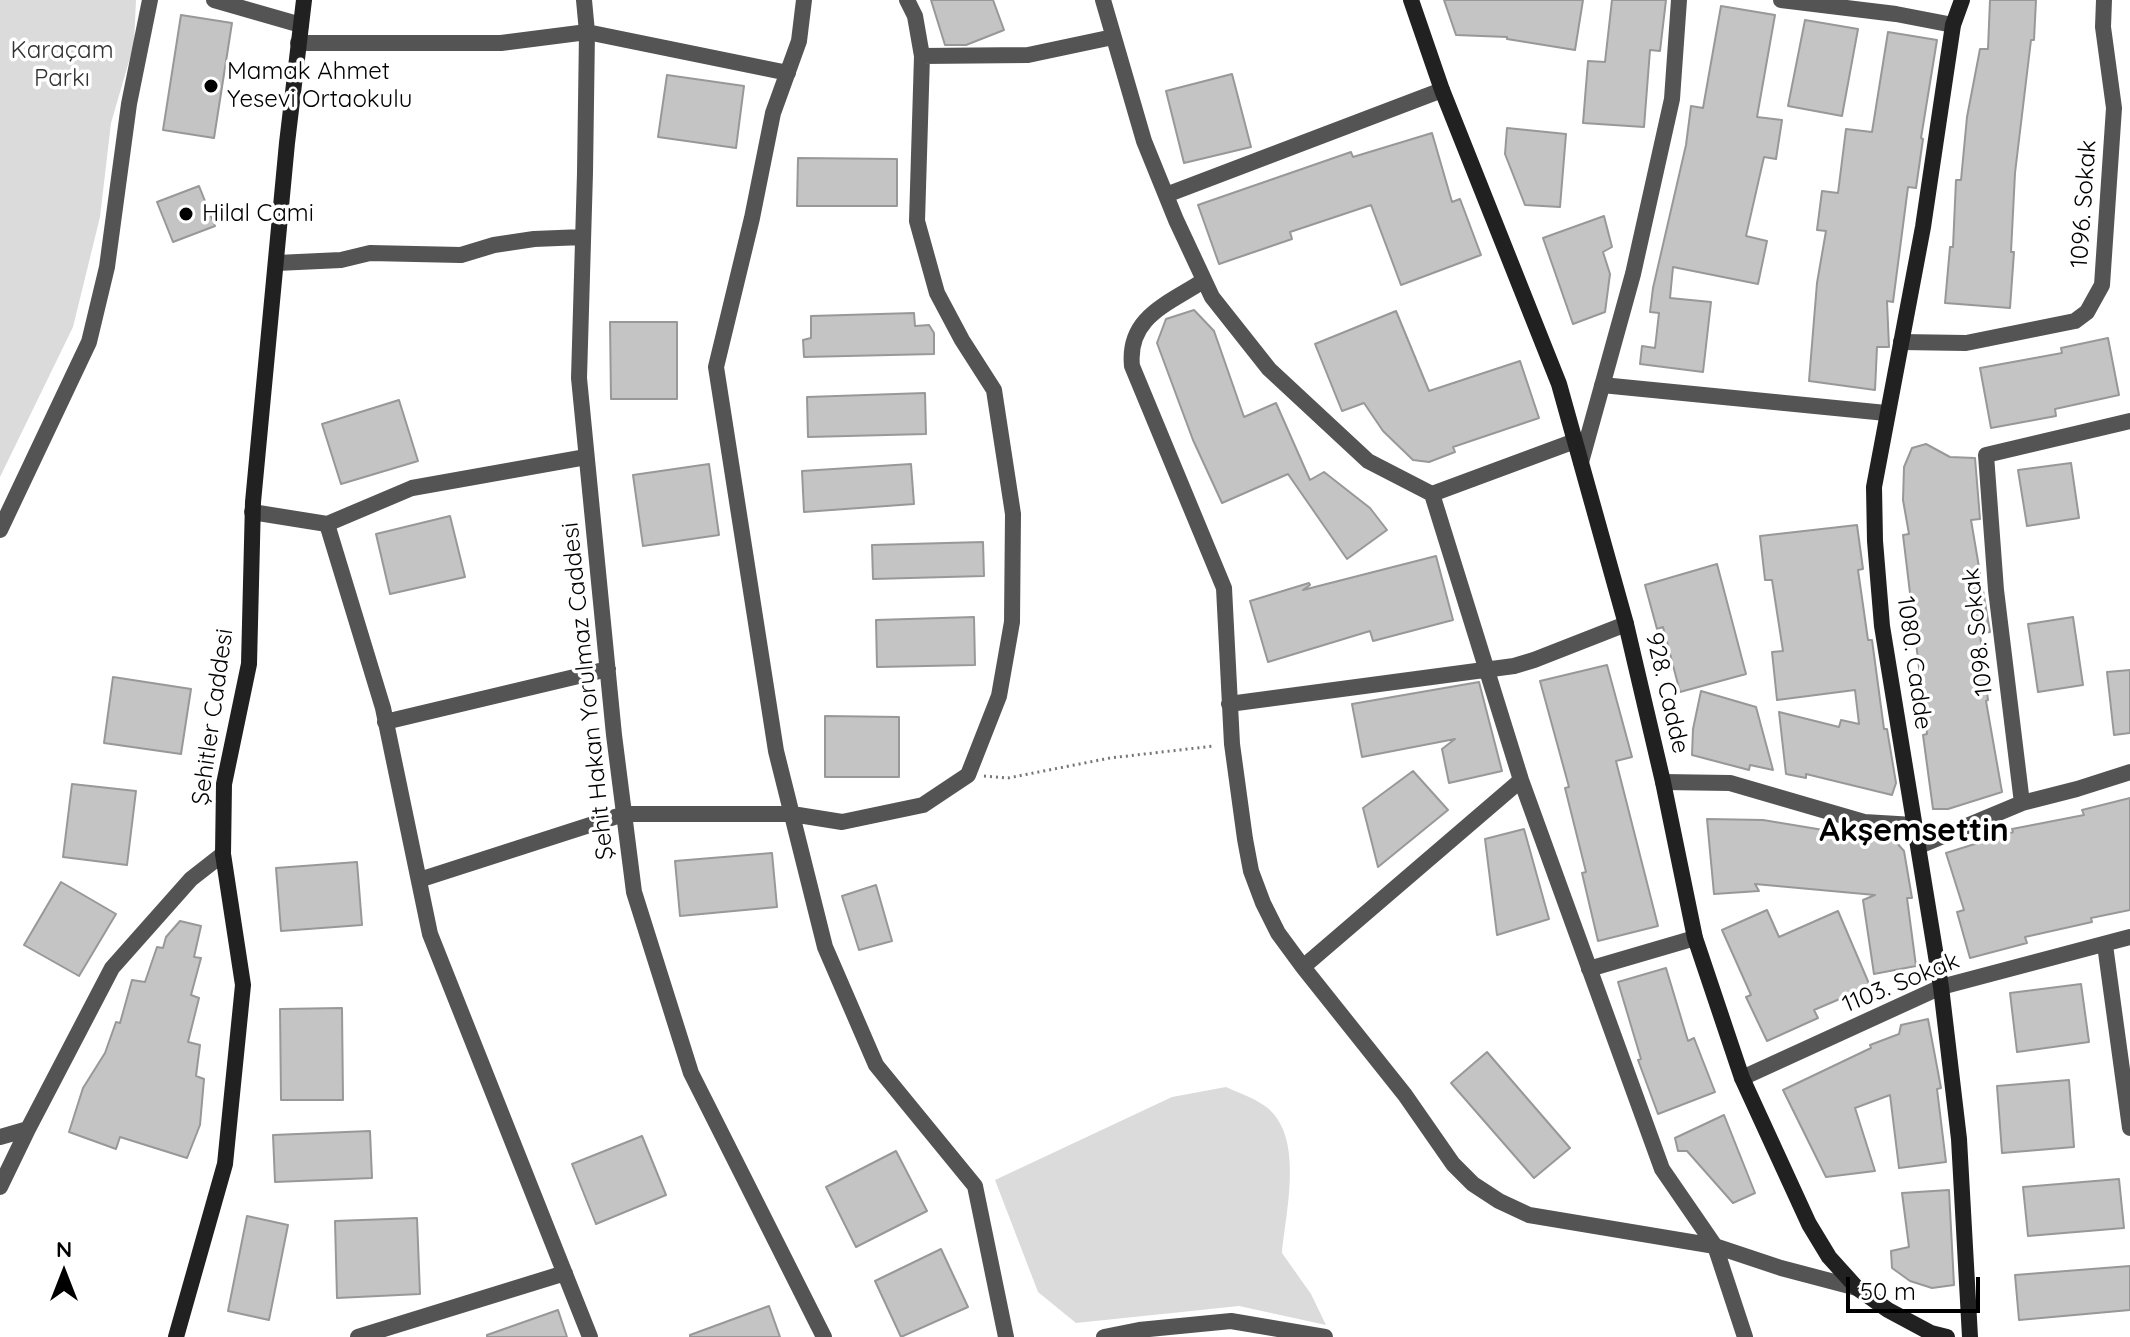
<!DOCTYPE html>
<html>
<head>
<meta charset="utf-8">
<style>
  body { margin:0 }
  #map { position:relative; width:2130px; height:1337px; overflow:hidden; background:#fff; font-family:Quicksand,sans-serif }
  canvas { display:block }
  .north { position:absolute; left:24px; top:1233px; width:80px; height:80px; -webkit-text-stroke:6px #fff; paint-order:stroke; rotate:0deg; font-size:22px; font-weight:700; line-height:32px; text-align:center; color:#000 }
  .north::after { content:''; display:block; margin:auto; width:28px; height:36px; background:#000; clip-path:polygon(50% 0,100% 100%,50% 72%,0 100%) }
  .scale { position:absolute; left:1846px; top:1277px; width:134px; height:36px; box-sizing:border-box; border:4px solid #000; border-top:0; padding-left:10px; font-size:24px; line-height:28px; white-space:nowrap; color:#000; -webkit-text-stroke:6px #fff; paint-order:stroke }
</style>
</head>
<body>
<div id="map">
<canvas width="2130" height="1337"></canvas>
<div class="north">N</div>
<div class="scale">50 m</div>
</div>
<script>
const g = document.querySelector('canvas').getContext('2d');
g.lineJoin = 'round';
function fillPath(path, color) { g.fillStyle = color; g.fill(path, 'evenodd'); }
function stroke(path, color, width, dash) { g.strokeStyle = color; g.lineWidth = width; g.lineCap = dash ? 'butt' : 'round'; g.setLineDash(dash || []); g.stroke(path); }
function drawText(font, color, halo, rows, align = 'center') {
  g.font = font + ' Quicksand,sans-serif'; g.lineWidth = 7; g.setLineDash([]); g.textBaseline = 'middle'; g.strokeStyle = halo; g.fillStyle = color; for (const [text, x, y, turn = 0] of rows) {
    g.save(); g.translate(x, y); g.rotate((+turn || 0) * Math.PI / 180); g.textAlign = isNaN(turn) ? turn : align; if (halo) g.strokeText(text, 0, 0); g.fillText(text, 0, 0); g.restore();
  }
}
const green = new Path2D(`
  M0 0H136L134 44 111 123 100 217 73 327 0 477Z
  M1226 1087C1239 1093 1254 1098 1265 1106 1305 1135 1286 1210 1282 1253L1311 1294 1326 1325 1239 1306 1076 1323 1038 1292 995 1180 1172 1097Z`);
const building = new Path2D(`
  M931 0H993L1004 30 966 45H945Z
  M1444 0H1583L1575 50 1507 39V37L1456 35Z
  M1612 0H1666L1660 51 1650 50 1644 127 1583 123 1588 61 1605 62Z
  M1990 0H2036L2034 40H2031L2015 173 2011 252H2014L2010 308 1945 303 1950 247H1953L1956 180H1961L1967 117 1980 49H1988Z
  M1721 6 1775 15 1757 117 1782 120 1776 159 1764 157 1746 236 1767 241 1758 284 1673 267 1670 298 1711 302 1703 372 1640 364 1642 346 1655 348 1659 313 1650 312 1653 288 1686 145 1691 106 1703 108Z
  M181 15 232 23 214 138 163 130Z
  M1805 20 1858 29 1842 116 1788 106Z
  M1888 32 1937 40 1921 138 1923 139 1916 188 1908 187 1893 302 1887 301 1889 347H1877L1875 390 1809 381 1817 283 1826 231 1817 230 1822 191 1838 193 1846 129 1872 132Z
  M1232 74 1251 147 1184 163 1166 91Z
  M667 75 744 86 736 148 658 137Z
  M1507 128 1566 134 1560 207 1525 205 1505 154Z
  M1432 133 1452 202 1460 199 1481 255 1401 285 1371 205 1290 232 1292 239 1219 264 1198 205 1351 152 1353 157Z
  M798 158 897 159V206H797Z
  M199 186 215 226 173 242 157 202Z
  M1604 216 1612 247 1603 252 1610 274 1605 312 1573 324 1543 238Z
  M1194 310 1214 331 1244 417 1276 403 1310 480 1324 472 1370 508 1387 530 1347 559 1288 474 1222 503 1193 440 1157 343 1166 319Z
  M1396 311 1429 391 1520 361 1539 418 1453 447 1455 452 1429 462 1413 460 1383 431 1364 403 1342 411 1315 344Z
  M914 313 915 326 929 325 934 333V354L804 357 803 340 811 338V316Z
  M610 322H677V399H611Z
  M2108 338 2119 395 2055 409 2056 416 1991 428 1980 368 2062 353 2061 348Z
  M925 393 926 434 808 437 807 397Z
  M399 400 418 461 341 484 322 424Z
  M1926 444 1950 457 1975 458 1980 519 1971 520 1990 632 1980 634 1988 700 1986 701 2002 792 1948 809H1933L1923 735 1927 734 1903 535 1909 534 1903 500 1904 467 1912 448Z
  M2071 463 2079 518 2027 526 2018 470Z
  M709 464 719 535 643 546 633 475Z
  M911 464 914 504 804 512 802 471Z
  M450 516 465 577 390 594 376 534Z
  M1857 525 1863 569 1858 570 1868 640H1872L1884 729H1887L1896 783 1892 795 1806 774V778L1786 774 1779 712 1839 727 1841 720 1859 724 1855 690 1777 700 1772 652 1783 651 1772 580H1765L1760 536Z
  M983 542 984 576 873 579 872 545Z
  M1436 556 1453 620 1373 641 1370 631 1268 662 1250 601 1309 583 1310 585 1303 590Z
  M1717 564 1746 674 1680 692 1663 627 1657 629 1645 585Z
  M974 617 975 665 877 667 876 620Z
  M2073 617 2083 685 2038 692 2028 624Z
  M1607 665 1632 757 1616 761 1658 926 1598 941 1582 873 1586 872 1565 788 1569 787 1540 681Z
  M2130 670V733L2114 735 2107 672Z
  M113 677 191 689 181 754 104 743Z
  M1479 682 1502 771 1449 783 1442 749 1455 739 1362 757 1352 704Z
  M1701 691 1756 707 1773 770 1750 765 1749 770 1692 755 1693 729Z
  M825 716 899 717V777H825Z
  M1413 771 1448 810 1378 867 1363 808Z
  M72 784 136 791 127 865 63 857Z
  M2130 798V910L2091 918 2092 922 2025 937 2027 943 1970 958 1957 912 1964 910 1946 853 2013 832 2012 829 2084 815 2082 810Z
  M1707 819 1763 820 1896 842 1904 851 1912 898H1907L1916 966 1874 974 1863 900 1875 895 1755 884 1759 891 1714 894Z
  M1524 829 1549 919 1497 935 1485 839Z
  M772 853 777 907 680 916 675 861Z
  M357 862 362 925 281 931 276 868Z
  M61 882 116 914 79 976 24 945Z
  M876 885 892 941 859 950 842 896Z
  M1767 910 1779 937 1838 911 1870 986 1814 1010 1818 1018 1767 1041 1746 997 1751 995 1722 930Z
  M180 921 201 926 194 957 201 958 191 995 199 998 188 1042 200 1045 196 1076 204 1079 200 1125 187 1158 120 1137 116 1149 69 1132 83 1088 105 1053 116 1022 120 1023 132 980 145 982 157 947 163 948 166 937Z
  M1666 968 1688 1041 1694 1038 1715 1092 1658 1114 1638 1060 1641 1059 1618 982Z
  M2081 984 2089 1042 2017 1052 2010 993Z
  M342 1008 343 1100H281L280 1009Z
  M1928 1019 1941 1088 1937 1089 1946 1162 1899 1168 1890 1095 1855 1108 1875 1171 1826 1177 1783 1090 1871 1048 1870 1045 1899 1034 1901 1025Z
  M1487 1052 1570 1148 1534 1178 1451 1083Z
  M2069 1080 2074 1147 2002 1153 1997 1086Z
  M1724 1115 1755 1193 1733 1203 1687 1151H1678L1675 1138Z
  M370 1131 372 1178 275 1182 273 1135Z
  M642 1136 666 1195 596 1224 572 1164Z
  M896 1151 927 1211 856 1247 826 1187Z
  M2119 1179 2124 1228 2028 1236 2023 1187Z
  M1949 1190 1954 1285 1932 1288 1910 1281 1892 1268 1891 1251 1909 1247 1902 1193Z
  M247 1216 288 1225 269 1320 228 1311Z
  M417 1218 420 1294 337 1298 335 1221Z
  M941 1249 968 1307 901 1337 875 1281Z
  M2130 1266V1310L2019 1320 2015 1275Z
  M769 1306 780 1337H690V1335Z
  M558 1310 567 1337H487V1335Z`);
const path = new Path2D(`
  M984 776 1008 778 1110 758 1214 746`);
const street = new Path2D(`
  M214 0 301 25
  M584 0 587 32 585 173 579 378 614 735 634 892 691 1073 824 1337
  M804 0 799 41 773 113 752 218 716 367 776 751 825 947 876 1065 975 1186 1006 1337
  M1103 0 1144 141 1176 220 1212 297 1269 369 1368 461 1432 494 1521 780 1662 1169 1715 1246 1745 1337
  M1781 0 1896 14 1953 25
  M298 43H501L587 32 788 73
  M922 56 1028 55 1113 37
  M1166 195 1442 90
  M277 263 341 260 370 253 461 255 494 245 534 239 583 237
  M1203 281C1168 304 1127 317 1132 366L1224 588 1232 744 1245 839 1251 871 1263 903 1278 933 1303 967 1405 1095 1453 1164 1473 1184 1499 1201 1529 1215 1715 1246 1781 1268 1857 1288
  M1901 342 1966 343 2075 321 2087 312 2102 285 2114 108 2103 27 2104 0
  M1602 385 1886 413
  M1581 462 1633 274 1672 99 1679 0
  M1432 494 1575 441
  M252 512 327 524 383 708 430 934 590 1337
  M327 524 412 488 586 457
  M0 530 89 342 107 267 129 104 150 0
  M1229 704 1514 666 1534 660 1626 624
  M385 722 608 669
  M1663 782 1730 783 1864 822 1914 825
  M2022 803 1996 590 1986 455 2130 421
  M1919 846 2022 803 2077 789 2130 772
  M419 880 624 814H792L842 822 923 805 968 775 999 696 1012 622 1013 514 994 390 962 340 937 293 917 221 922 56 915 16 907 0
  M2105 945 2130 1128
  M1303 967 1521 780
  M1589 969 1695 938
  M1742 1078 1941 987 2130 937
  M0 1137 28 1129 112 968 191 879 223 854
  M0 1187 28 1129
  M358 1337 565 1273
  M1104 1337 1139 1330 1231 1321 1325 1337`);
const secondary = new Path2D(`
  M1411 0 1442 90 1559 384 1626 624 1663 782 1695 938 1742 1078 1809 1224 1829 1257 1857 1288 1888 1310 1931 1333 1947 1337
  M1962 0 1953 25 1923 227 1874 487 1875 541 1882 626 1941 987 1959 1139 1970 1337
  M176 1337 225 1164 243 985 223 854 224 784 249 664 253 502 287 143 304 0`);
const markers = [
  [211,86,8,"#000"],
  [186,214,8,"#000"]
];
const parkNames = [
  ["Karaçam",62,51],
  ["Parkı",62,79]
];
const poiNames = [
  ["Mamak Ahmet",227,72],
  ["Yesevi Ortaokulu",227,100],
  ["Hilal Cami",202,214]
];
const streetNames = [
  ["1096. Sokak",2084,204,-86],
  ["1098. Sokak",1978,632,-96],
  ["1080. Cadde",1914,663,82],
  ["Şehit Hakan Yorulmaz Caddesi",588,691,-96],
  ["928. Cadde",1667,693,77],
  ["Şehitler Caddesi",213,717,-82],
  ["1103. Sokak",1901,983,-22]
];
const districtNames = [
  ["Akşemsettin",1914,831]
];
fillPath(green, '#dbdbdb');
fillPath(building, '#c4c4c4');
stroke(building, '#989898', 2);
stroke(path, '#767676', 3, [2, 4]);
stroke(street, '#545454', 16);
stroke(secondary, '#212121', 16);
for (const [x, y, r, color] of markers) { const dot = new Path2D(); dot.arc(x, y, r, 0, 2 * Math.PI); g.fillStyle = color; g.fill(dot); stroke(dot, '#fff', 3); }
drawText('24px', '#323232', '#fff', parkNames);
drawText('24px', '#000', '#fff', poiNames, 'left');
drawText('24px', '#000', '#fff', streetNames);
drawText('bold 32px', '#000', '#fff', districtNames);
</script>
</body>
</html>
